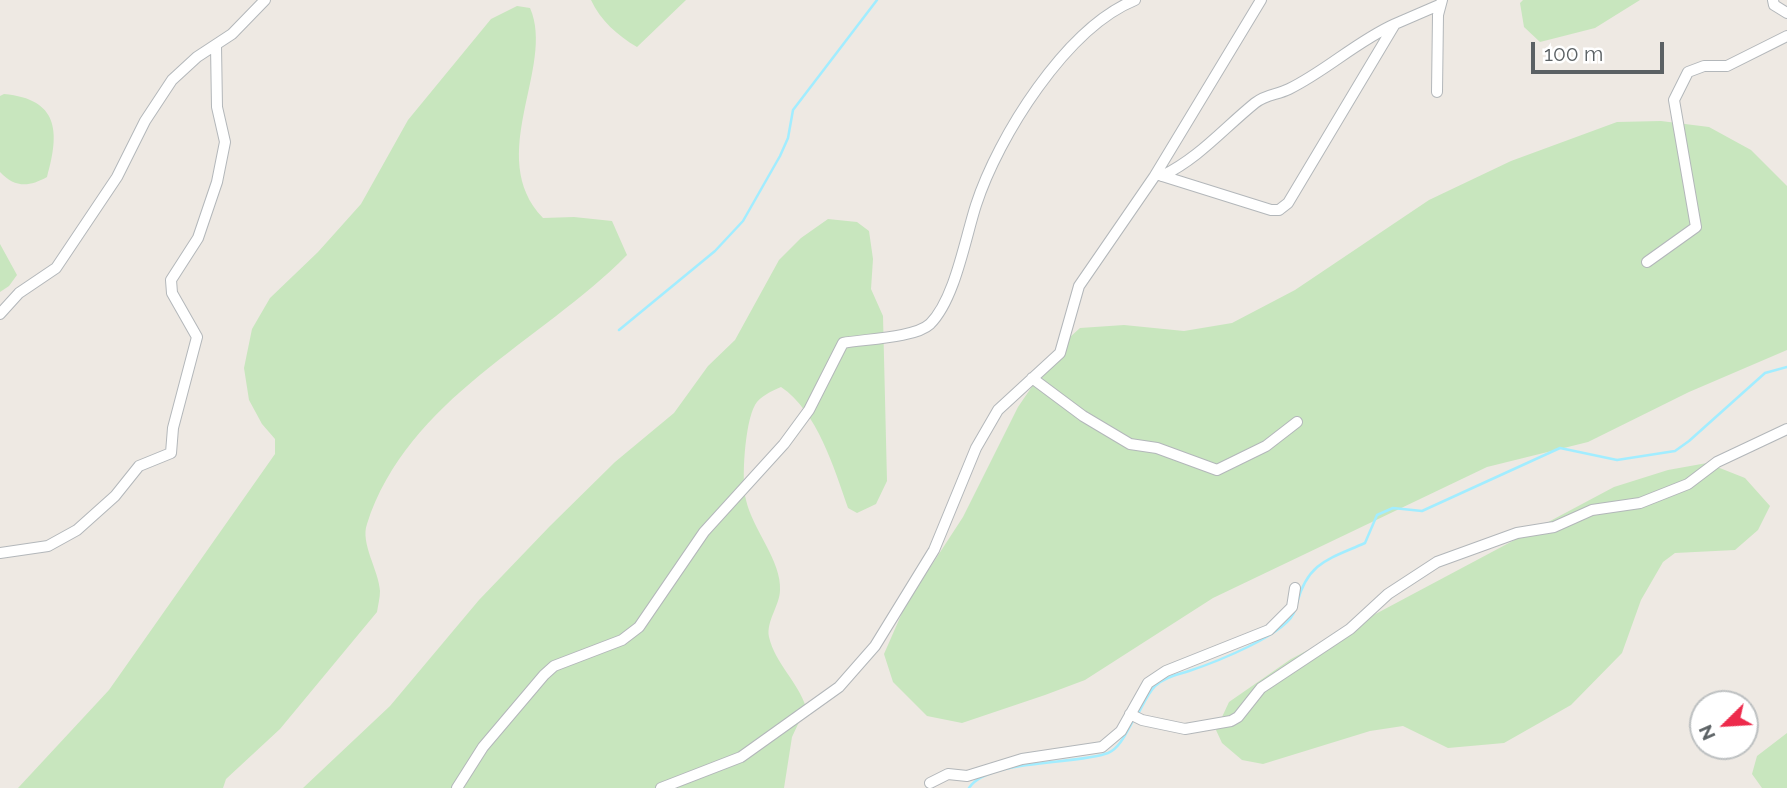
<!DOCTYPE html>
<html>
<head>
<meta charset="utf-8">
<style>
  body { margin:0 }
  #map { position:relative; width:1787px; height:788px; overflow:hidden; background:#eee9e3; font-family:Raleway,sans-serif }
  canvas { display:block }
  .north { position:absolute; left:1689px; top:690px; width:70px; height:70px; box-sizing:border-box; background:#fff; border:2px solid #bdc0c1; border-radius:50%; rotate:246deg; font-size:19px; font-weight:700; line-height:28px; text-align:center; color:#5b6164 }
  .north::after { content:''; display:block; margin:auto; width:24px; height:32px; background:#ed2a4b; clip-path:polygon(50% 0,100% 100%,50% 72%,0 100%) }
  .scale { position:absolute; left:1531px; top:42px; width:133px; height:32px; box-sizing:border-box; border:4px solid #5b6164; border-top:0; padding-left:9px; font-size:21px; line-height:24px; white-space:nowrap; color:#5b6164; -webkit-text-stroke:5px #fff; paint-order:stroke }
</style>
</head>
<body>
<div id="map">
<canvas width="1787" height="788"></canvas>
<div class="north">N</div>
<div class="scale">100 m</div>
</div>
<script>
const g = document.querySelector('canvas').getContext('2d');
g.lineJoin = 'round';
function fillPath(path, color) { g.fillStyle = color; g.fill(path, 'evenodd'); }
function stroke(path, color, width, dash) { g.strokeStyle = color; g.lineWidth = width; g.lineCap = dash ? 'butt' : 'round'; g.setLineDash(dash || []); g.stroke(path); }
const green = new Path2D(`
  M591 0H686L637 47C618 36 600 20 591 0Z
  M1523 0H1640L1595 28 1540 42 1524 27 1520 3Z
  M517 6 530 8C556 67 484 156 543 218L574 217 612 221 627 255C540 343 408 398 367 524 360 543 379 571 380 591 380 598 378 605 377 612L280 729 226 779 223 788H18L109 690 275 454V439L262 424 249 400 244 368 252 329 270 298 318 252 361 204 408 120 491 19Z
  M4 94C59 99 60 132 47 177 29 187 15 188 0 172V96Z
  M1661 121 1709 127 1751 150 1787 186V350L1689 392 1588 442 1487 467 1213 598 1085 680 1045 695 962 723 927 716 893 682 884 654 905 606 963 517 1018 407 1059 347 1080 328 1124 325 1184 331 1232 323 1295 290 1429 200 1511 161 1617 122Z
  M828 219 857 222 869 231 873 259 871 289 883 316 887 481 876 504 857 513 848 508C834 468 817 411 781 387 772 391 760 396 755 405 745 422 741 481 746 500 752 528 782 562 780 590 780 605 766 621 769 637 775 663 798 682 806 707L792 737 784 788H303L390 706 479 600 550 526 615 462 674 413 708 366 735 340 779 260 801 238Z
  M0 244 17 275 9 286 0 292Z
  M1707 463 1745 478 1770 506 1758 530 1735 550 1675 553 1663 562 1641 600 1622 653 1571 705 1504 743 1448 748 1403 726 1370 731 1263 764 1242 760 1222 743 1216 730 1229 702 1291 659 1614 487 1668 470Z
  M1787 733V788H1762L1752 774 1757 756Z`);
const stream = new Path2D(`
  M619 330 715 251 743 221 780 156 788 138 793 110 877 0
  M1297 603C1308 562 1329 559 1365 543L1377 515 1393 508 1422 511 1560 448 1617 460 1675 451 1689 441 1765 373 1787 367
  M1138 714C1143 705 1148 693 1155 686 1165 677 1177 675 1189 671 1213 663 1289 634 1295 610
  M969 788C987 759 1077 765 1108 753 1120 748 1127 731 1134 719`);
const minor = new Path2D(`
  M1773 0 1774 5 1787 13
  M1395 24 1439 5
  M1437 92 1438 15 1442 0
  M1156 174 1271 210H1279L1288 203 1395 24C1357 41 1326 71 1289 89 1277 95 1266 94 1255 103 1223 129 1199 158 1162 176
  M1647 262 1696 227 1674 100 1688 72 1704 66H1727L1787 36
  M0 314 19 293 56 268 117 177 145 121 172 80 197 57 232 34 265 0
  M1032 378 1083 416 1130 444 1157 448 1217 470 1266 446 1297 422
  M0 553 48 546 77 530 115 496 139 466 171 453 173 428 197 337 172 293 171 280 198 238 217 182 225 142 217 107 216 46
  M1130 714 1142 720 1185 729 1231 721 1238 717 1261 688 1350 629 1388 594 1437 562 1517 533 1554 527 1592 510 1640 503 1688 484 1717 462 1787 429
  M930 783 948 774 967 776 1022 759 1102 747 1121 731 1148 683 1166 671 1269 630 1292 607 1295 588
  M457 788 483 747 544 675 554 666 622 640 639 627 704 532 784 444 809 410 843 343C864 339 915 338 930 324 955 299 965 239 976 205 998 137 1066 28 1135 0
  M661 788 741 757 839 687 875 646 934 550 976 448 998 410 1060 353 1079 286 1154 177 1261 0`);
fillPath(green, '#c8e6be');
stroke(stream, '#a2edff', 2.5);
stroke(minor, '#b3b7ba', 12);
stroke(minor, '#fff', 10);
</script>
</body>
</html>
